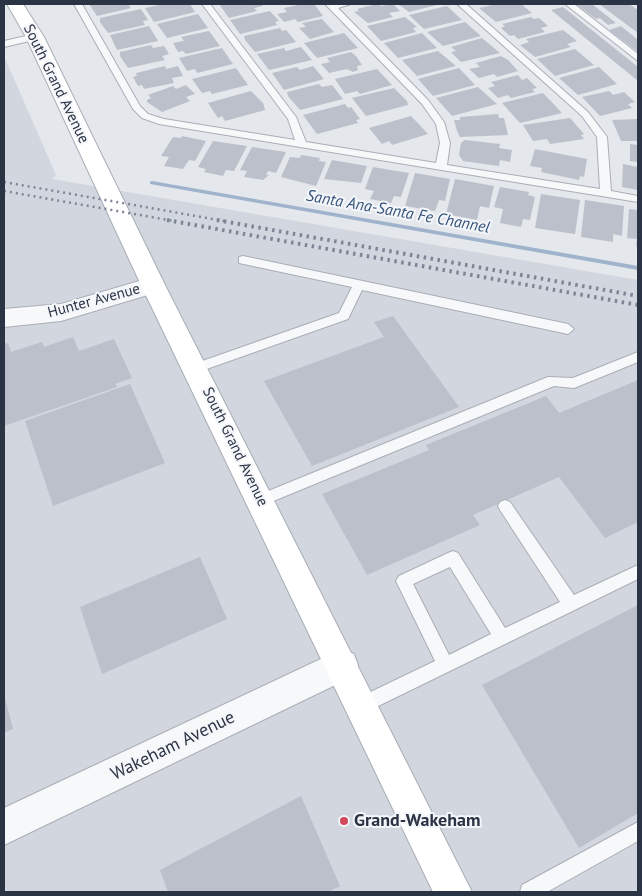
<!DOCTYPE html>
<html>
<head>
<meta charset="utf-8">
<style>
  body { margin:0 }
  #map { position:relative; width:642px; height:896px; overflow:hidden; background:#e4e7ec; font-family:"PT Sans",sans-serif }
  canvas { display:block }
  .frame { position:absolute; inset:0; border:5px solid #2b3445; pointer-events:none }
</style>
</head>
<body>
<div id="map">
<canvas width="642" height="896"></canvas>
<div class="frame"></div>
</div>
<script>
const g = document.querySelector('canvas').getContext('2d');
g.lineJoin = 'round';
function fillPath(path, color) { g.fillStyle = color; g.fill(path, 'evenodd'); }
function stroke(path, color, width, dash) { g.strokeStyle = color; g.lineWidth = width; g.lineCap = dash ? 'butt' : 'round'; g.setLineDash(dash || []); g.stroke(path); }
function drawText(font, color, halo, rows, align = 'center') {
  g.font = font + ' "PT Sans",sans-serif'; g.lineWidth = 4; g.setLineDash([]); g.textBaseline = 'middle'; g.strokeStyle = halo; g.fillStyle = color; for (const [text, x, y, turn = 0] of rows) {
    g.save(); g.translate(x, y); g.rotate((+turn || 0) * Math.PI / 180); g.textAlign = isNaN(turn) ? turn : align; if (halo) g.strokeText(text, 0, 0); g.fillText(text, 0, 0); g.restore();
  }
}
const built = new Path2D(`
  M4 56 56 175 52 179 638 280V892H4Z`);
const stream = new Path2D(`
  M152 181 638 266V270L150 184V182Z`);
const building = new Path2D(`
  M89 4H128L131 8 97 16Z
  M164 4H190L195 12 154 22 145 8Z
  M219 4H261L263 6 254 8 257 11 229 18Z
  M303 4 315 5 323 16 298 22 295 19 284 22 277 14 287 12 284 8Z
  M377 4 381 6 393 4 400 11 389 13 393 17 368 23 354 12 359 11 357 9Z
  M398 4H441L409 12Z
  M497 4H521L532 13 496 22 479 8Z
  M576 4H592L616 23 608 25 600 18 596 19Z
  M599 4H629L638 10V33Z
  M447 6 462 20 424 29 409 15Z
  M563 7 638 67V81L551 10Z
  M141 9 148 20 143 21 145 25 108 33 100 22V18Z
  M270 11 279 21 275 22 277 25 240 34 230 20Z
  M198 14 208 28 167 38 157 24Z
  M405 17 417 27 413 28 416 32 381 41 367 26Z
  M531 17 534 19 539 18 548 26 541 28 545 32 518 39 514 35 510 36 501 28 505 26 502 24Z
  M322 19 334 32 310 39 299 28 306 27 302 23Z
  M465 22 481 36 443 46 427 32Z
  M149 26 158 41 117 50 110 35Z
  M621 26 638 40V52L609 30Z
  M280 28 282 31 286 30 296 42 255 52 245 40 244 36Z
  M563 30 577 41 567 44 571 47 535 57 520 45 529 42 526 39Z
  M209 31 220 46 186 54 183 51 178 52 173 43 184 41 181 37Z
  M344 33 358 48 317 58 304 43Z
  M422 33 437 48 398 58 384 43Z
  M482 38 500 53 461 62 451 52 456 51 451 47Z
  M151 45 153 48 164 46 169 54 162 56 165 60 128 68 120 56V52Z
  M301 47 312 60 269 70 257 54 284 48 286 51Z
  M222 48 233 64 197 73 195 69 187 71 179 58Z
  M575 49 594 65 555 76 537 59Z
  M438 51 456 66 417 76 402 60Z
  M351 52 356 56 362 65 357 66 358 70 353 72 347 69 329 73 321 64 330 62 327 58Z
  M501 56 508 60 518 71 497 77 494 74 479 78 469 69 480 67 476 63Z
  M165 66 166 69 178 66 183 76 172 78 174 83 144 89 142 85 138 86 133 77 137 76 136 73Z
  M313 66 324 79 284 90 272 73 297 67 300 70Z
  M599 67 617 84 578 95 559 78Z
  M236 68 248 85 212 94 210 91 202 93 192 79Z
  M459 68 475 85 433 96 418 79Z
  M377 69 392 85 360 94 357 91 345 94 335 79Z
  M518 75 522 80 527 78 537 88 532 89 535 92 511 98 508 95 498 98 488 88 495 86 491 82Z
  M319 84 322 87 332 85 343 99 300 110 288 96 287 92Z
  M186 85 195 94 186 97 190 101 162 112 147 102V100L151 98 148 95 173 86 176 89Z
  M478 87 497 104 452 116 436 98Z
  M394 88 407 101 408 105 366 116 352 98Z
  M251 91 263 103 265 110 225 121 222 116 218 118 208 103Z
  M609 91 613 95 624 92 635 102 628 104 632 108 600 116 582 97Z
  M543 93 562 113 520 123 502 103Z
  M345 104 348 108 351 107 360 119 356 120 358 123 317 134 303 115Z
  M498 114 499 118H504L508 135 460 137 457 131 454 120H460V117Z
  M411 116 428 134 392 145 389 141 382 144 369 128Z
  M570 118 584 134 581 135 584 139 550 144 547 139 533 141 523 125Z
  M638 119V141H621L612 120Z
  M182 136 206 141 195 161 189 160 183 169 164 166 169 157 161 156 173 137 181 138Z
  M465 140 500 144 499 148 512 150 510 162 500 160 499 166 463 161 459 155 461 143Z
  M213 141 247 146 234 171 226 170 223 176 204 172 206 169 198 167Z
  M630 144 638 145V162L630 161Z
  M252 147 286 152 276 173 268 171 266 175H269L263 180 244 177 247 171 240 170Z
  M535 149 587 159 584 177 580 176 579 180 541 172 542 168 530 166Z
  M301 155 320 158 319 161 326 162 316 186 281 177 290 157 300 158Z
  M332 160 367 166 361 183 324 179Z
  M623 164 638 167V190L622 187Z
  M373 167 409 173 401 197 394 196 391 203 370 199 374 191 365 189Z
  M415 173 450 179 445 201 439 200 435 211 405 206Z
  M455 179 494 186 489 208 480 206 477 220 446 214Z
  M500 187 529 192 528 195 535 197 530 220 523 219 521 227 500 223 503 209 494 207Z
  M541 194 580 200 575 234 535 228Z
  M585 200 624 206 622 236 613 234V242L581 237Z
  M629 209 638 210V247L636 246 637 239 627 238Z
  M393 316 459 407 312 466 264 381 384 337 374 322Z
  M73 337 79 351 114 339 132 378 115 384 117 387 4 426V344L8 343 11 352 42 342 44 347Z
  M638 380V522L605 538 559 477 473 515 480 525 367 575 322 494 429 450 426 445 546 396 559 413Z
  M130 384 165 463 53 506 25 421Z
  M200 557 227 619 102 674 80 607Z
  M638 605V813L579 848 482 685Z
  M4 694 13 729 4 733Z
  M301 796 340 886 328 892H168L160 870Z`);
const lane = new Path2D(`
  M74 4H82L140 106 148 114 164 119 295 140 288 119 202 4H210L296 117 306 142 436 163 440 143 436 124 422 104 325 4H351L338 8 428 100 444 122 450 143 447 165 600 189 597 137 582 116 457 4H466L588 112 607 137 611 191 638 196V202L159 124 142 118 133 109Z
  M565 4H574L638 54V61Z
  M35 34 38 35V39L4 47V41Z
  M243 256 568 324 574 329 568 334 362 290 348 319 201 371H191L190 368 191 365 339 313 352 287 239 263V257Z
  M638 352V362L574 388 554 386 266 504 261 506 256 504 254 500 256 496 548 377 573 378Z
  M505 500 510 502 574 595 638 565V579L368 711 362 713 356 711 354 705 356 699 435 661 396 581 399 576 448 553 453 551 458 553 505 628 560 602 500 510 498 506 500 502ZM450 567 491 634 449 655 413 584Z
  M638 822V841L547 892H520L522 885Z`);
const street = new Path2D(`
  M153 277 161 279 165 285 161 291 61 321 4 327V309L61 304Z
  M342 649 354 654 358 665 354 676 4 845V808Z`);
const secondary = new Path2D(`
  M7 4H23L44 37 165 285 472 892H433L141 285 26 37Z`);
const railFar1 = new Path2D(`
  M4 182 224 221
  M4 191 174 221`);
const rail = new Path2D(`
  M167 220 638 305
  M217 220 638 296`);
const markers = [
  [344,821,5,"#d1495b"]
];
const streetNames = [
  ["South Grand Avenue",56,84,64],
  ["Hunter Avenue",94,301,-15],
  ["South Grand Avenue",235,447,64]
];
const waterNames = [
  ["Santa Ana-Santa Fe Channel",398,212,10]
];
const nearStreetnames = [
  ["Wakeham Avenue",173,746,-26]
];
const nearPoinames = [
  ["Grand-Wakeham",354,821]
];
fillPath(built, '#d2d6de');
fillPath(stream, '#9fb4cc');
fillPath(building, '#bbc0ca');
stroke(lane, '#a9aeb7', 2);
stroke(street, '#a9aeb7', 2);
stroke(secondary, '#a9aeb7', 2);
fillPath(lane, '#f7f8fa');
fillPath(street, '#f7f8fa');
fillPath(secondary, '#fff');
stroke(railFar1, '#7d8696', 2.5, [2, 4]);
stroke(rail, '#7d8696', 4, [2.5, 4.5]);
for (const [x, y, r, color] of markers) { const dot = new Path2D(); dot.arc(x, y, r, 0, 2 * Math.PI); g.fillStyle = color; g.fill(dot); stroke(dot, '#f4f6f9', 2); }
drawText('15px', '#2b3445', '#f4f6f9', streetNames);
drawText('italic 16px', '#34527a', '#f4f6f9', waterNames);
drawText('18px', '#2b3445', '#f4f6f9', nearStreetnames);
drawText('bold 18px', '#2b3445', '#f4f6f9', nearPoinames, 'left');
</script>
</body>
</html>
